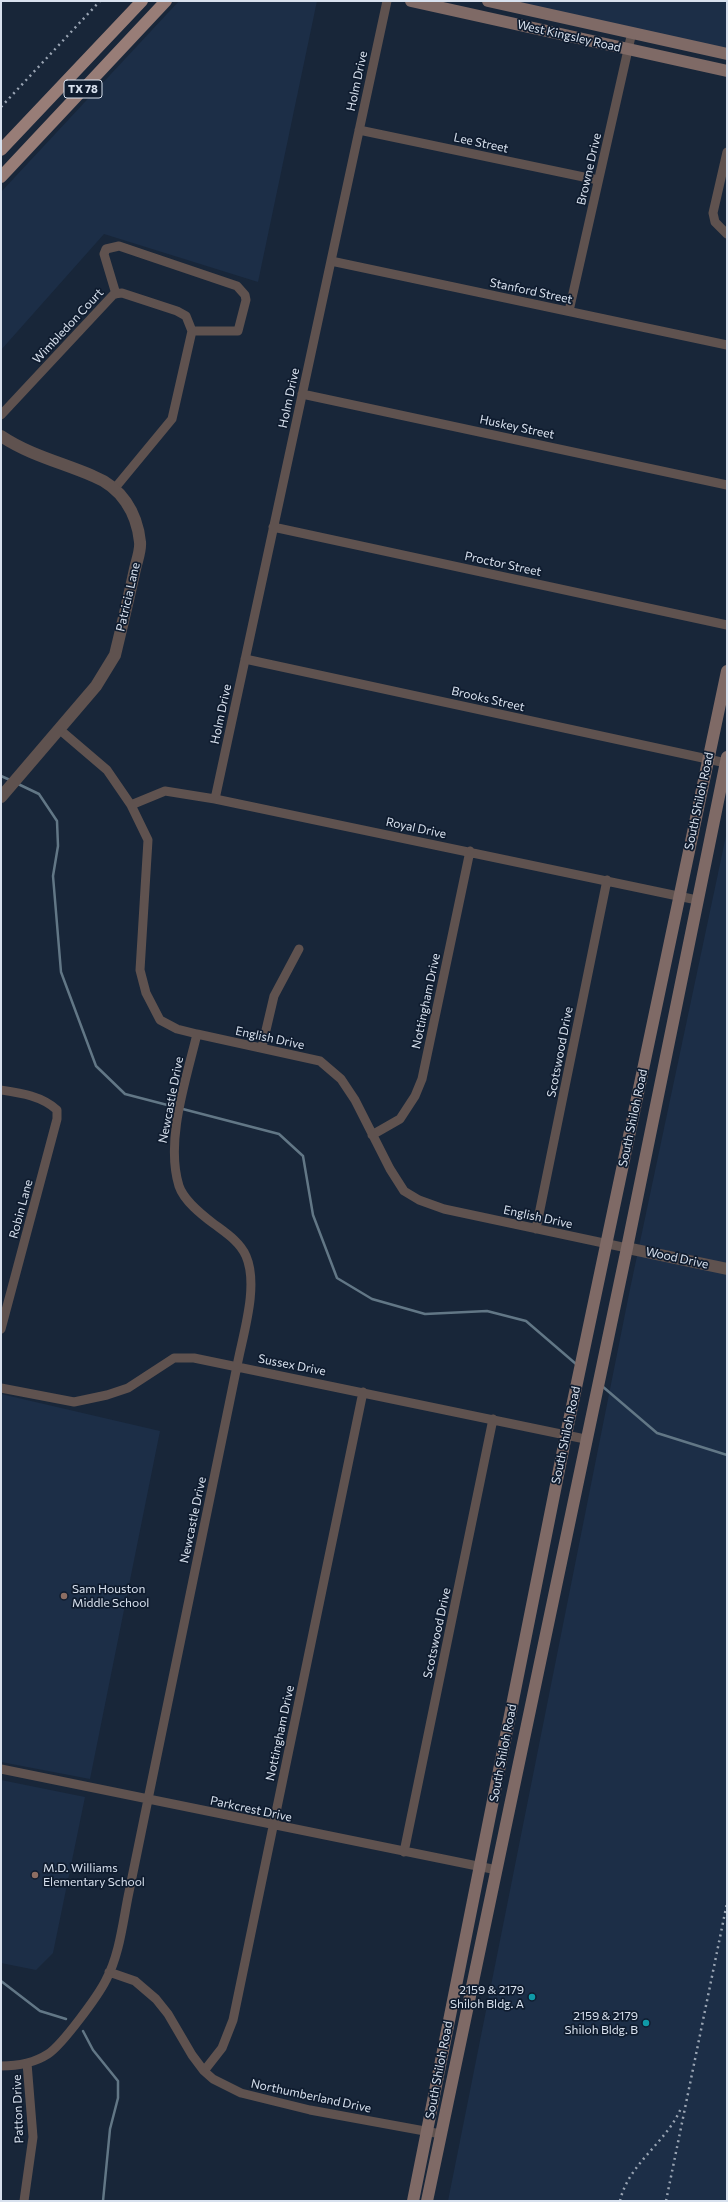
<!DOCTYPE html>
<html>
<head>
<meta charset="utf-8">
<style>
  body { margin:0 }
  #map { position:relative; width:728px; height:2202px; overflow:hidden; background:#182639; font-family:Commissioner,sans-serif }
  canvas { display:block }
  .frame { position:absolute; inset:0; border:2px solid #d8e1ee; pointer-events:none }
</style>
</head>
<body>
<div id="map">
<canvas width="728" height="2202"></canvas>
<div class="frame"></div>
</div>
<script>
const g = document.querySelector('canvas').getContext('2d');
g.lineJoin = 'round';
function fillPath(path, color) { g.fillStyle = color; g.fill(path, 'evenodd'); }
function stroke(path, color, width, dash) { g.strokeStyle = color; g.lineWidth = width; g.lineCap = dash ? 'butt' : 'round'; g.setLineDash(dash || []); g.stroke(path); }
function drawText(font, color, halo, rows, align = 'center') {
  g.font = font + ' Commissioner,sans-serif'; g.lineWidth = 3.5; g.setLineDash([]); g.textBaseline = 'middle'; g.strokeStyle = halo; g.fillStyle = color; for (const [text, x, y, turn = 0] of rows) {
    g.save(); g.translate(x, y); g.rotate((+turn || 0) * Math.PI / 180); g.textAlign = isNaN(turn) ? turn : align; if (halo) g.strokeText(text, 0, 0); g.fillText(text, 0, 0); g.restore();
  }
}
const built = new Path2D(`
  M179 1H317L258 282 104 234 1 350V192Z
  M505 1H727V49Z
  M727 831V2201H448L630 1289Z
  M1 1394 160 1431 90 1779 1 1762Z
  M1 1780 85 1797 53 1953 36 1970 1 1963Z`);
const stream = new Path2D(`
  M1 776 10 780
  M16 783 39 794 57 821 58 846 53 876 61 972 96 1066 125 1094 279 1134 303 1156 313 1215 337 1278 372 1299 425 1314 487 1311 526 1321 576 1364
  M602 1386 657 1433 727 1455
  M1 1981 40 2011 66 2019
  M83 2031 93 2050 118 2081V2098L110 2129 103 2201`);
const minor = new Path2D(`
  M359 130 598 180
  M727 152 713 213 715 222 727 234
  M331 261 727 345
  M116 294 104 254 106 249 119 246 237 286 245 295 246 300 238 331H192
  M569 311 632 32
  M302 394 727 485
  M1 415 114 294 122 293 177 311 186 316 192 331 172 419 115 488
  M273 527 727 625
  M245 659 726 763
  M59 729 107 770 131 805 148 840 140 970 146 993 160 1020 177 1029 197 1034 320 1061 341 1079 355 1100 390 1169 404 1191 419 1200 444 1209 627 1248
  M215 799 387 1
  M131 805 165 791 215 799 697 900
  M262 1047 274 996 299 949
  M1 1090C21 1093 42 1096 57 1110V1119L1 1329
  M372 1135 400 1119 415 1096 422 1079 470 851
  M536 1229 607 880
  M1 1388 74 1402 107 1395 128 1388 174 1358H194L585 1439
  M1 1769 497 1870
  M404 1852 493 1419
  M109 1972 135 1981 156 1999 168 2014 192 2055 204 2071 213 2079 241 2093 310 2110 441 2134
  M1 2066C17 2066 34 2063 48 2054 62 2045 98 1996 106 1980 120 1954 123 1920 129 1892L237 1366C243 1334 259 1286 246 1256 240 1242 226 1233 214 1224 202 1215 184 1201 179 1186 165 1141 186 1080 197 1034
  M204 2071 222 2048 233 2020 363 1392
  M24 2201 33 2137 27 2063`);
const tertiary = new Path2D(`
  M1 436C29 455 63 463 93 476 121 487 137 512 140 542 141 550 137 560 135 569 129 597 122 626 115 655L96 686 1 797
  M627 1248 727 1269`);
const secondary = new Path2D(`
  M411 1 727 71
  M488 1 727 54
  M413 2201 566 1435 727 671
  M427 2201 627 1248 727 757`);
const primary = new Path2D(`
  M1 150 142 1
  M1 177 166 1`);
const rail = new Path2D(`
  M1 107 100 1
  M620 2201C628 2164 667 2142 681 2108
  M666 2201 727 1903`);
const markers = [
  [64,1596,4,"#8d6e63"],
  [35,1875,4,"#8d6e63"],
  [532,1997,4,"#0f9aa8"],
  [646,2023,4,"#0f9aa8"]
];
const shields = [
  [83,89,38]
];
const shieldNames = [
  ["TX 78",83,89]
];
const streetNames = [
  ["West Kingsley Road",569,36,13],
  ["Holm Drive",357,81,-78],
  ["Lee Street",481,143,12],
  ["Browne Drive",589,169,-77],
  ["Stanford Street",531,291,12],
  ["Wimbledon Court",68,326,-47],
  ["Holm Drive",289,398,-78],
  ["Huskey Street",517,427,12],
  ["Proctor Street",503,564,12],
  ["Patricia Lane",128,597,-77],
  ["Brooks Street",488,699,13],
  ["Holm Drive",221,714,-78],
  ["South Shiloh Road",699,801,-78],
  ["Royal Drive",416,828,12],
  ["Nottingham Drive",426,1001,-78],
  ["English Drive",270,1038,12],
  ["Scotswood Drive",560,1052,-79],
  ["Newcastle Drive",171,1100,-79],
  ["South Shiloh Road",633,1118,-78],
  ["Robin Lane",21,1209,-75],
  ["English Drive",538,1217,12],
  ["Wood Drive",677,1258,12],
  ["Sussex Drive",292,1365,11],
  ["South Shiloh Road",566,1435,-78],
  ["Newcastle Drive",193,1520,-78],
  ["Scotswood Drive",437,1633,-78],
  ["Nottingham Drive",280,1733,-78],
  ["South Shiloh Road",503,1753,-79],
  ["Parkcrest Drive",251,1809,12],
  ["South Shiloh Road",439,2070,-79],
  ["Northumberland Drive",311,2096,12],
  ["Patton Drive",18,2109,-92]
];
const poiNames = [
  ["Sam Houston",72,1589],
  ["Middle School",72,1603],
  ["M.D. Williams",43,1868],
  ["Elementary School",43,1882],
  ["2159 & 2179",524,1990,"right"],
  ["Shiloh Bldg. A",524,2004,"right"],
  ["2159 & 2179",638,2016,"right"],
  ["Shiloh Bldg. B",638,2030,"right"]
];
fillPath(built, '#1c2e47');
stroke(stream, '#627786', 2.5);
stroke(minor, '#5f524f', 9);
stroke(tertiary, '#5f524f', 12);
stroke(secondary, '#7f6a66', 12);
stroke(primary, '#987d77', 12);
stroke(rail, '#99a4b3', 2.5, [2, 4]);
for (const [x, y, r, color] of markers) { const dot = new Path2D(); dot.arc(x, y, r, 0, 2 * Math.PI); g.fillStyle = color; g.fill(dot); stroke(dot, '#0f1c2f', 1.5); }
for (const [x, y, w] of shields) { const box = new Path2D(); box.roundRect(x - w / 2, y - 9, w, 18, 3); g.fillStyle = '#0f1c2f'; g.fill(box); stroke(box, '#d8e1ee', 1); }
drawText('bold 11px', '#d8e1ee', null, shieldNames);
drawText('12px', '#d8e1ee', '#0f1c2f', streetNames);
drawText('12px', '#d8e1ee', '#0f1c2f', poiNames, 'left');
</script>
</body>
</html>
